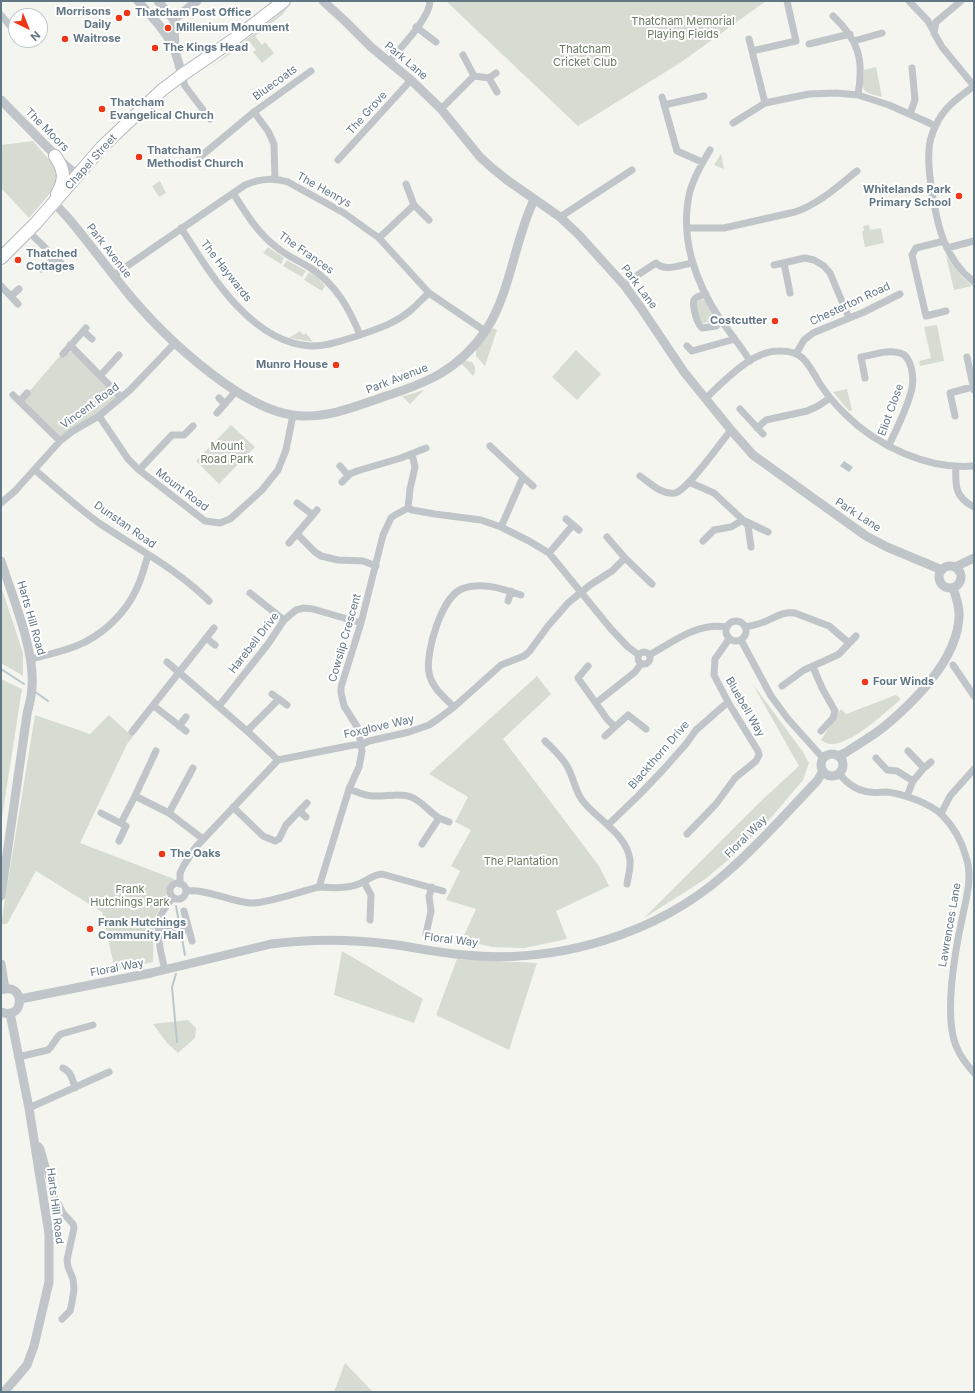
<!DOCTYPE html>
<html>
<head>
<meta charset="utf-8">
<style>
  body { margin:0 }
  #map { position:relative; width:975px; height:1393px; overflow:hidden; background:#f5f5f0; font-family:Inter,sans-serif }
  canvas { display:block }
  .frame { position:absolute; inset:0; border:2px solid #627784; pointer-events:none }
  .north { position:absolute; left:8px; top:8px; width:40px; height:40px; box-sizing:border-box; background:#fff; border:1px solid #c0c9ce; border-radius:50%; rotate:137deg; font-size:11px; font-weight:700; line-height:16px; text-align:center; color:#627784 }
  .north::after { content:''; display:block; margin:auto; width:14px; height:18px; background:#ee3717; clip-path:polygon(50% 0,100% 100%,50% 72%,0 100%) }
</style>
</head>
<body>
<div id="map">
<canvas width="975" height="1393"></canvas>
<div class="frame"></div>
<div class="north">N</div>
</div>
<script>
const g = document.querySelector('canvas').getContext('2d');
g.lineJoin = 'round';
function fillPath(path, color) { g.fillStyle = color; g.fill(path, 'evenodd'); }
function stroke(path, color, width, dash) { g.strokeStyle = color; g.lineWidth = width; g.lineCap = dash ? 'butt' : 'round'; g.setLineDash(dash || []); g.stroke(path); }
function drawText(font, color, halo, rows, align = 'center') {
  g.font = font + ' Inter,sans-serif'; g.lineWidth = 4; g.setLineDash([]); g.textBaseline = 'middle'; g.strokeStyle = halo; g.fillStyle = color; for (const [text, x, y, turn = 0] of rows) {
    g.save(); g.translate(x, y); g.rotate((+turn || 0) * Math.PI / 180); g.textAlign = isNaN(turn) ? turn : align; if (halo) g.strokeText(text, 0, 0); g.fillText(text, 0, 0); g.restore();
  }
}
const green = new Path2D(`
  M446 1H766L680 63 578 126Z
  M289 6 282 15 255 36 262 45 265 42 274 53 262 63 253 52 256 50 249 41 211 67Z
  M876 67 882 97C860 91 862 92 864 70Z
  M33 141 59 171 58 184 29 218 1 188V145Z
  M721 154 724 169 714 165Z
  M160 181 166 193 159 197 152 186Z
  M869 225 870 230 881 228 884 243 865 247 862 231H864L863 226Z
  M268 247 284 258 281 264 263 253Z
  M946 256 962 277 972 286 954 290Z
  M287 260 306 271 302 277 283 266Z
  M309 272 318 278 325 286 322 291 304 280Z
  M700 299H702L707 301 714 316C713 321 708 323 703 323 698 318 696 309 697 302Z
  M937 325 944 361 920 366 919 361 931 358 924 327Z
  M493 328 497 330 485 366 476 356V350L478 346Z
  M300 331 303 335 306 333 313 342 289 338Z
  M576 350 601 374 577 400 552 377Z
  M64 351 67 354 72 351 122 397 61 441 21 401Z
  M464 360 472 362C475 367 477 370 473 376L461 363Z
  M847 389 852 410 849 411 833 392Z
  M424 390 410 404 401 395 404 396Z
  M231 425 255 447 219 484 196 461Z
  M1 586 23 653V676L1 663Z
  M537 676 551 694 503 739 599 866 609 886 556 911 567 939 524 948 492 947 462 940 476 909 446 900 460 871 451 866 471 830 455 822 468 797 429 774Z
  M1 679 22 689 1 824Z
  M752 683 803 752 809 763 803 780 770 819 734 855 704 880 644 918 761 801 799 766Z
  M896 695 901 699C886 712 850 746 830 744 826 743 824 742 821 740L841 709 846 714Z
  M35 715 90 734 109 715 133 737 127 744 80 843 174 879 154 920 153 962 115 970 102 912 36 871 7 924H1Z
  M342 951 423 999 414 1023 334 995Z
  M457 959 537 963 509 1050 436 1015Z
  M188 1020 196 1028 195 1038 178 1053 167 1043 153 1024Z
  M345 1363 373 1392H334Z`);
const water = new Path2D(`
  M844 461 853 467 849 472 840 466Z`);
const stream = new Path2D(`
  M1 669 24 684
  M34 691 48 701
  M176 906 180 928
  M181 933 185 955
  M176 974 172 987 177 1042`);
const minor = new Path2D(`
  M909 1 928 21 933 30
  M961 1 936 22 934 33 942 47 974 86
  M1 15 12 28
  M833 16C859 40 864 60 858 95
  M416 27 436 42
  M749 39 765 103
  M854 41 882 33
  M809 44 850 34
  M752 51 796 41 787 1
  M463 55 474 76
  M389 62C400 48 430 18 430 1
  M182 75 185 86 210 119
  M489 78 496 73
  M974 86C959 97 944 107 936 125 932 133 929 142 929 151 927 171 936 222 944 241 950 256 961 272 974 282
  M662 97 677 151 702 162
  M664 105 704 96
  M441 109 474 76 489 78 497 92
  M910 114 915 100 912 68
  M733 123 765 103 809 94 836 93 858 95 889 105 925 121 935 126
  M710 150C702 163 694 177 690 191 679 236 695 282 720 319 730 333 741 346 750 361
  M200 157 254 112
  M338 160 411 80
  M275 179 274 144 268 131 254 112 311 71
  M406 184 414 205
  M233 193C245 212 257 232 275 246 286 256 300 261 312 269 336 285 349 308 360 335
  M560 217 632 170
  M181 228C210 273 250 342 310 346 325 347 340 341 354 337 374 330 395 324 411 310 418 304 423 298 429 293
  M687 228H724L795 212C819 204 838 186 857 171
  M28 231 62 264
  M379 238 414 205 429 220
  M944 241 916 248 912 255 926 316 946 311
  M947 248 974 241
  M784 263 790 293
  M774 265 805 258 814 260 824 266 830 273 849 318
  M41 269 56 258
  M114 275 245 185C259 179 273 177 288 182L344 213 379 238 429 293 485 331
  M630 280 656 263C665 272 681 265 692 263
  M1 286 18 304
  M706 294C702 295 696 296 694 300 692 306 697 324 702 328L716 326 720 322 719 318
  M11 296 19 289
  M83 331 92 339
  M70 345 121 397
  M687 346 692 351 735 339
  M63 354 86 328
  M796 354 804 340 813 333 864 312 900 294
  M967 357 974 390
  M100 376 119 355
  M865 378 861 357C873 355 888 349 900 353 912 356 914 378 912 388 908 407 897 428 889 445
  M13 395 60 441
  M219 398 225 404
  M706 398C724 381 752 351 778 351 805 350 808 365 820 384 827 395 836 405 845 414 877 446 928 470 974 466
  M20 401 27 393
  M740 409 763 434
  M217 413 236 391
  M99 416 128 459 139 470 205 521 220 523 230 519 238 512 262 490 278 470 286 450 293 415
  M955 416 950 393 972 387
  M757 428 766 420 807 411 818 406 830 398
  M490 446 523 477 501 527
  M340 466 348 475
  M956 466C955 486 955 497 974 507
  M35 470C56 488 77 507 99 523 136 548 177 569 209 601
  M139 470 172 435H184L193 426
  M640 476C650 483 661 495 675 493 687 491 721 442 731 430
  M523 477 533 486
  M342 482 350 474 357 471 401 458 426 448
  M689 482 714 493 743 520 731 527 714 530 703 541
  M1 503 15 491 60 441 73 431 99 416 130 390 175 343
  M297 503 313 515
  M408 508 410 489 415 467 412 454
  M566 519 579 530
  M743 520 748 526 751 547
  M745 521 768 532
  M297 534 315 552 321 556 338 560 363 561 376 566
  M607 537 625 558
  M289 543 317 510
  M549 553 573 525
  M250 593 284 620
  M508 601 511 591
  M726 631a10 10 0 1 1 20 0a10 10 0 1 1-20 0Z
  M745 627C751 626 758 624 764 622 774 618 783 611 795 613L829 626 849 643
  M206 638 215 645
  M741 640 771 696 788 719 823 758
  M638 658a6 6 0 1 1 12 0a6 6 0 1 1-12 0Z
  M649 655C673 642 698 622 726 627
  M31 659C46 655 61 652 76 646 102 636 126 613 137 588 142 577 145 566 148 555
  M167 662 247 731 278 760
  M953 665 974 696
  M588 666 578 678 607 719 615 727
  M813 667 822 688 835 711 833 718 821 731
  M782 686 804 670 833 657 839 654 856 636
  M272 694 287 705
  M596 703 635 672 641 664
  M154 706 186 731
  M219 706 268 644 284 620 296 610 304 608 313 609 361 623
  M454 707C444 697 432 688 429 673 425 653 442 594 464 588 483 582 503 589 521 595
  M179 726 186 717
  M247 731 279 699
  M132 732 214 628
  M605 736 628 715 646 729
  M545 741C552 748 562 757 567 766 574 778 574 788 582 800 596 819 627 834 630 860 631 868 628 876 627 884
  M876 758 887 770 897 771 913 781
  M924 768 931 762
  M839 773C845 782 857 791 869 792 875 793 881 792 887 792 903 794 930 803 942 815 953 826 962 842 966 857 973 877 966 899 962 919 955 951 943 1019 957 1048 961 1058 967 1065 974 1073
  M349 789C357 792 365 796 374 796 386 797 399 792 411 797 422 801 429 812 439 818L422 844
  M135 796 156 751
  M907 796 913 781 924 768 908 751
  M233 807 263 836 275 841 279 839 286 825 307 803
  M299 811 306 817
  M101 813 126 826 119 841
  M169 813 193 768
  M941 814 950 796 974 769
  M439 818 449 822
  M121 823 135 796 169 813 203 839
  M608 825 640 794 662 771 686 744 696 730 728 702
  M687 834 716 804 735 778 756 761 759 755 758 751 728 702 714 675 715 659 729 639
  M364 882 371 895 370 920
  M170 891a8 8 0 1 1 16 0a8 8 0 1 1-16 0Z
  M180 884V873L184 865 195 848 278 760 353 745H361L369 741 409 732 429 725 438 719 454 707 501 665 524 656 529 652 548 626 568 603 590 585 612 571 625 558 652 584
  M319 887C334 888 347 889 361 883 369 879 373 875 382 874L443 891
  M186 891C208 889 228 901 250 903 267 904 301 891 319 887L349 789 359 767 362 751 358 728 344 706 341 693V687L361 623 383 535 391 518 395 515 408 508 412 510 435 514 481 520 501 527 529 541 549 553 611 629 628 647 639 655
  M184 911 189 930
  M159 930H189L192 941
  M426 934 431 911 429 896 432 887
  M165 970C161 954 154 927 162 913 165 907 170 902 173 897
  M18 1057 48 1050C54 1045 55 1038 61 1034L93 1025
  M63 1068C71 1071 73 1081 75 1088
  M29 1108 109 1072
  M35 1145 39 1146 41 1149 54 1196 63 1213 73 1224 74 1228 67 1260 68 1267 73 1279 74 1289 72 1302 70 1311 62 1319`);
const tertiary = new Path2D(`
  M138 1 159 25 175 47
  M158 1 174 20 175 51 182 75
  M323 1 345 21 371 47 411 80 441 109 480 157 491 167 507 180 560 217 579 235 625 286 641 308 684 372 731 430 753 455 866 536 887 547 942 570
  M172 17 178 16 197 1
  M1 100 65 165 77 175
  M53 204 59 208 69 219C91 245 110 272 131 297 159 330 189 358 224 383 245 398 267 411 292 415 323 420 354 407 383 397 427 383 459 370 486 330 511 292 514 241 534 200
  M1 561C12 596 35 650 32 686 32 696 29 705 27 714L1 896
  M939 577a11 11 0 1 1 22 0a11 11 0 1 1-22 0Z
  M955 567 974 558
  M821 765a11 11 0 1 1 22 0a11 11 0 1 1-22 0Z
  M838 756 845 753C858 744 873 736 885 726 916 700 957 659 959 617 960 607 956 597 953 588
  M1 964 5 989
  M1 990C26 981 25 1022 1 1012
  M20 999 151 973 271 944C310 939 350 939 389 944 414 947 439 953 465 955 556 964 656 935 725 874 758 846 787 812 817 781L823 771
  M4 1392 17 1377 27 1365 34 1346 49 1282V1234L29 1108 10 1013`);
const primary = new Path2D(`
  M55 156C64 169 66 179 57 194
  M1 258 36 223 102 147 162 90 182 75 233 40 284 1`);
const markers = [
  [127,13,4,"#ee3717"],
  [119,18,4,"#ee3717"],
  [168,28,4,"#ee3717"],
  [65,39,4,"#ee3717"],
  [155,48,4,"#ee3717"],
  [102,109,4,"#ee3717"],
  [139,157,4,"#ee3717"],
  [959,196,4,"#ee3717"],
  [18,260,4,"#ee3717"],
  [775,321,4,"#ee3717"],
  [336,365,4,"#ee3717"],
  [865,682,4,"#ee3717"],
  [162,854,4,"#ee3717"],
  [90,929,4,"#ee3717"]
];
const poiNames = [
  ["Morrisons",111,12,"right"],
  ["Daily",111,25,"right"],
  ["Thatcham Post Office",135,13],
  ["Millenium Monument",176,28],
  ["Waitrose",73,39],
  ["The Kings Head",163,48],
  ["Thatcham",110,103],
  ["Evangelical Church",110,116],
  ["Thatcham",147,151],
  ["Methodist Church",147,164],
  ["Whitelands Park",951,190,"right"],
  ["Primary School",951,203,"right"],
  ["Thatched",26,254],
  ["Cottages",26,267],
  ["Costcutter",767,321,"right"],
  ["Munro House",328,365,"right"],
  ["Four Winds",873,682],
  ["The Oaks",170,854],
  ["Frank Hutchings",98,923],
  ["Community Hall",98,936]
];
const parkNames = [
  ["Thatcham Memorial",683,22],
  ["Playing Fields",683,35],
  ["Thatcham",585,50],
  ["Cricket Club",585,63],
  ["Mount",227,447],
  ["Road Park",227,460],
  ["The Plantation",521,862],
  ["Frank",130,890],
  ["Hutchings Park",130,903]
];
const streetNames = [
  ["Park Lane",406,61,40],
  ["Bluecoats",275,83,-36],
  ["The Grove",367,113,-48],
  ["The Moors",47,130,45],
  ["Chapel Street",91,162,-48],
  ["The Henrys",324,190,29],
  ["Park Avenue",109,251,52],
  ["The Frances",306,253,35],
  ["The Haywards",226,271,52],
  ["Park Lane",639,287,53],
  ["Chesterton Road",850,304,-25],
  ["Park Avenue",397,379,-21],
  ["Vincent Road",90,406,-36],
  ["Eliot Close",891,410,-70],
  ["Mount Road",182,490,37],
  ["Park Lane",858,515,33],
  ["Dunstan Road",125,525,35],
  ["Harts Hill Road",31,618,74],
  ["Cowslip Crescent",345,638,-74],
  ["Harebell Drive",254,643,-52],
  ["Bluebell Way",745,707,60],
  ["Foxglove Way",379,727,-13],
  ["Blackthorn Drive",659,755,-49],
  ["Floral Way",746,837,-45],
  ["Lawrences Lane",950,925,-80],
  ["Floral Way",451,940,7],
  ["Floral Way",117,968,-11],
  ["Harts Hill Road",55,1206,83]
];
fillPath(green, '#d6dcd1');
fillPath(water, '#b8c7cb');
stroke(stream, '#b8c7cb', 2);
stroke(primary, '#b3b8bc', 14);
stroke(minor, '#bfc5c8', 7);
stroke(tertiary, '#bfc5c8', 9);
stroke(primary, '#fff', 12);
for (const [x, y, r, color] of markers) { const dot = new Path2D(); dot.arc(x, y, r, 0, 2 * Math.PI); g.fillStyle = color; g.fill(dot); stroke(dot, '#fff', 1.5); }
drawText('bold 11px', '#627784', '#fff', poiNames, 'left');
drawText('11px', '#687a61', '#fff', parkNames);
drawText('11px', '#627784', '#fff', streetNames);
</script>
</body>
</html>
